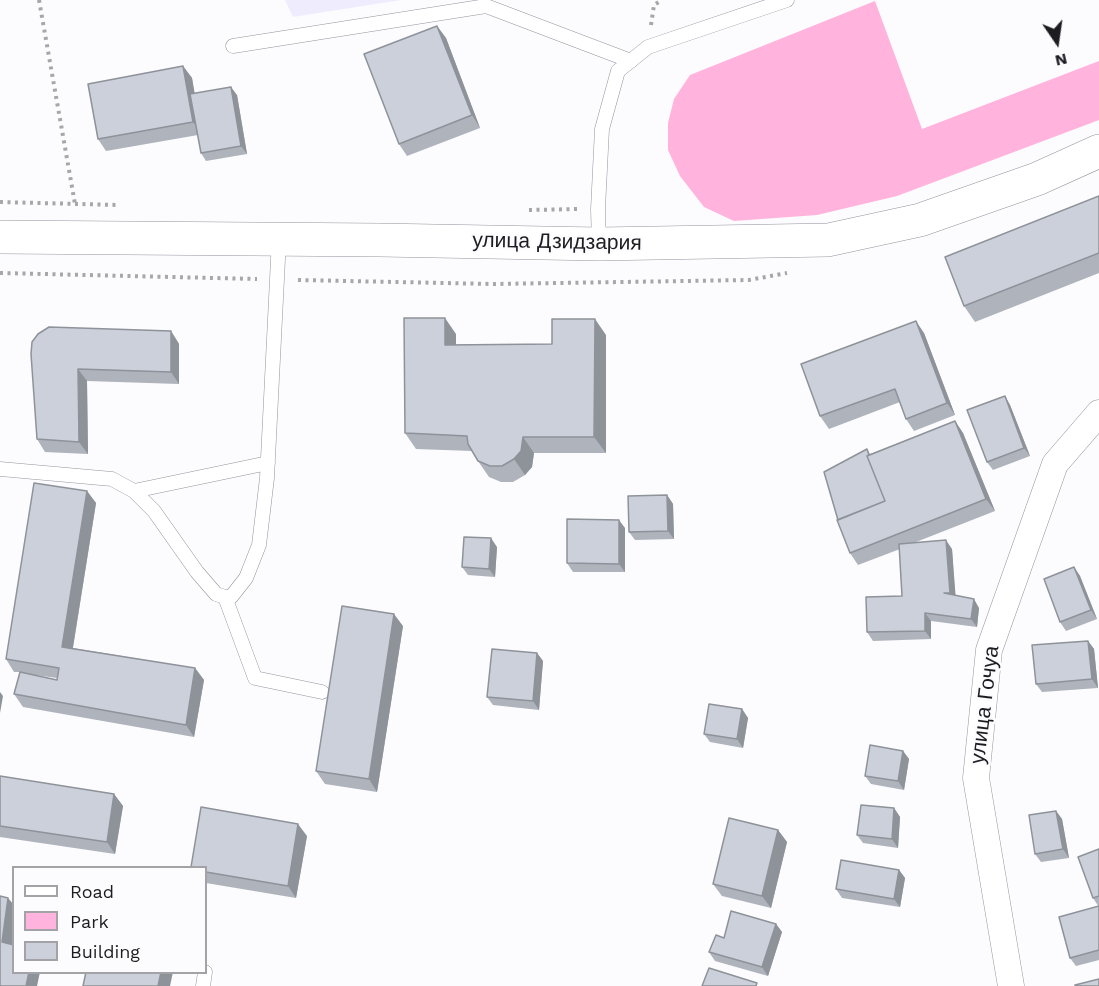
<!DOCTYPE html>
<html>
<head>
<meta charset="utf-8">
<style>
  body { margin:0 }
  #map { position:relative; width:1099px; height:986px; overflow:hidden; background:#fcfbfe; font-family:"Work Sans",sans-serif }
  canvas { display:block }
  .legend { position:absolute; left:12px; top:866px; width:195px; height:108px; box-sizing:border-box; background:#fcfbfe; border:2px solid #a3a2a6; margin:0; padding:8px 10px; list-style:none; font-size:18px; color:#1d1c21 }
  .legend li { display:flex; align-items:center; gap:12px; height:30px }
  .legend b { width:30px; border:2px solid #a3a2a6 }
  .north { position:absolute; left:1027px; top:12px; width:60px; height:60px; -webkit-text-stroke:4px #fcfbfe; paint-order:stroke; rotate:167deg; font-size:16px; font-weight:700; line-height:24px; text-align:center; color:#1d1c21 }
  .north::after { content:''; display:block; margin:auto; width:21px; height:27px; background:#1d1c21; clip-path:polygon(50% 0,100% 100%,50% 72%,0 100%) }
</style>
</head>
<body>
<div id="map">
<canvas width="1099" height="986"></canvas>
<ul class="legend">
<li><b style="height:8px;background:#fff"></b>Road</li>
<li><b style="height:16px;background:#ffb3dd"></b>Park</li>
<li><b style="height:16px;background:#cbd0db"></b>Building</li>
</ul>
<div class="north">N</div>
</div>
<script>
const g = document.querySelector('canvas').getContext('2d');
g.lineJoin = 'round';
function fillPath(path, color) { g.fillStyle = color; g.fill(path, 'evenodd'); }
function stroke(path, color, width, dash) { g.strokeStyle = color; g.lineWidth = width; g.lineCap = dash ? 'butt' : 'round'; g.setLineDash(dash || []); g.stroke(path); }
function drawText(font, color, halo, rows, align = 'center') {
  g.font = font + ' "Work Sans",sans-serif'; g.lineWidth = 5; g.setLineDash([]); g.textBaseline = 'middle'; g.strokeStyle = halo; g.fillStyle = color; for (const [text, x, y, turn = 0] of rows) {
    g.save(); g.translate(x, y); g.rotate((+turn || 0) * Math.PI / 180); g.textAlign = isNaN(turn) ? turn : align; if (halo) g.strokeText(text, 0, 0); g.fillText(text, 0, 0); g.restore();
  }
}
const built = new Path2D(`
  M285 0H401L293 17Z`);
const green = new Path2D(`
  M875 1 922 129 1099 61V120L897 196 817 215 734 221 704 207 680 176 668 150V123L674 99 690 75Z`);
const path = new Path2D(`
  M39 0 75 204
  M651 25 654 5 662 0
  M0 202 119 205
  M529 210 578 209
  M0 273 257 279
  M298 280 493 284 749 280 787 273`);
const service = new Path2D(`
  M233 46 486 6 631 61
  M599 244 598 209 602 129 618 71 648 47 787 0
  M0 469 112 479 134 491 154 511 197 572 216 594 225 597H231L246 578 259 545 267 478 279 239
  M134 491 268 463
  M225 597 255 678 322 692
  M203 986 205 972`);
const minor = new Path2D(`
  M1011 986 976 778 989 650 1055 464 1099 413`);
const trunk = new Path2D(`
  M0 237 380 240 599 244 828 240 920 220 1037 179 1099 151`);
const wall = new Path2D(`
  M437 26 446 38 480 128 407 156 399 144Z
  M183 66 192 78 194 93 237 95 247 154 206 161 201 153 198 135 106 151 98 139Z
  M1099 196V273L975 322 964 306Z
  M171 331 179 344V384L87 381 88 454 45 452 37 439 32 342Z
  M924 333 955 415 914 431 906 419 900 402 829 429 820 416Z
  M456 334V345L552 344 606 335V453H534L532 467 525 475 513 482H501L489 477 478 461 472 451 416 449 405 433Z
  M1005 396 1010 405 1030 456 993 470 987 462Z
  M955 421 963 433 995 511 916 542 952 549 955 596 979 608 977 627 931 621V639L873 641 867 632 902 596 900 549 858 565 850 553 838 520 867 449 870 454Z
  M87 491 96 503 73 648 195 668 204 680 194 737 23 707 14 694 20 672H14L6 659ZM28 674 57 678V680Z
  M667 495 673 504 674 539 635 540 629 532Z
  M625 528V572H573L567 563Z
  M497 547 495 577 468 575 462 567Z
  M1074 567 1080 576 1097 619 1066 631 1060 622Z
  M403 626 377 792 325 784 316 771Z
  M1088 641 1094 649 1098 688 1042 692 1036 684Z
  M537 653 543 661 539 710 493 705 487 697Z
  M742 709 748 718 743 748 710 742 704 734Z
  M903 751 909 759 904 790 871 784 865 776Z
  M0 776 114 794 123 806 115 854 0 837Z
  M894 808 900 817 898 848 863 843 857 835Z
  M1056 811 1062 819 1069 858 1041 862 1035 854Z
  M778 830 787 842 771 908 722 896 713 884Z
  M307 836 296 898 206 883V867Z
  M1099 849V907L1093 898Z
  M899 870 905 878 900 907 842 898 836 889Z
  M1099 907V960L1076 966 1070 958Z
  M776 924 782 932 768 976 715 961 709 952Z`);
const shadedWall = new Path2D(`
  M437 26 446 38 480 128 472 115Z
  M183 66 192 78 202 134 193 122Z
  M231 87 237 95 247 154 241 146Z
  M445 318 456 334V361L445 345Z
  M595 319 606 335V453L594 437Z
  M916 321 924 333 955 415 947 403Z
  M171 331 179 344V384L171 372Z
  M78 369 87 381 88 454 79 442Z
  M1005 396 1010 405 1030 456 1024 448Z
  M955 421 963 433 995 511 986 499Z
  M523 437 534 453 532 467 525 475 514 459Z
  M87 491 96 503 71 659 62 647Z
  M667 495 673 504 674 539 668 531Z
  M619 520 625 528V572L619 564Z
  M491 538 497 547 495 577 489 569Z
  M946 540 952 549 956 601 950 593Z
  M1074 567 1080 576 1097 619 1091 610Z
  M974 599 979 608 977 627 971 619Z
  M925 613 931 621V639L925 631Z
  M394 614 403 626 377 792 369 779Z
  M1088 641 1094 649 1098 688 1092 679Z
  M537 653 543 661 539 710 533 701Z
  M195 668 204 680 194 737 186 725Z
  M0 692 3 696 0 713Z
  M742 709 748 718 743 748 737 739Z
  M903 751 909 759 904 790 898 781Z
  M114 794 123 806 115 854 107 842Z
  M894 808 900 817 898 848 892 839Z
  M1056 811 1062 819 1069 858 1063 849Z
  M298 824 307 836 296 898 288 886Z
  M778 830 787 842 771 908 762 896Z
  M899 870 905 878 900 907 894 899Z
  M8 898 14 905V937L11 955 2 942Z
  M776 924 782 932 768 976 762 967Z
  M29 972H40L37 986H26Z
  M161 972H173L170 986H158Z`);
const building = new Path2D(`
  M437 26 472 115 399 144 364 54Z
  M183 66 193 122 98 139 88 84Z
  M231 87 241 146 201 153 190 94Z
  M1099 196V253L964 306 945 257Z
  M404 318H445V345L552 344V319H595L594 437H523L521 451 514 459 502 466H490L478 461 468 444 467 436 405 433Z
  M916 321 947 403 906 419 895 389 820 416 801 364Z
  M49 327 171 331V372L78 369 79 442 37 439 31 354 32 342 38 334Z
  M1005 396 1024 448 987 462 967 410Z
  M955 421 986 499 850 553 837 520 885 501 867 456Z
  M867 449 869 455 867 456 885 501 838 520 824 472Z
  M34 483 87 491 62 647 195 668 186 725 14 694 20 672 57 680 59 668 6 659Z
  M667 495 668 531 629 532 628 496Z
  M567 519 619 520V564L567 563Z
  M464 537 491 538 489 569 462 567Z
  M946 540 950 593H944L974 599 971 619 925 613V631L867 632 866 597 902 596 899 544Z
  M1074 567 1091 610 1060 622 1044 579Z
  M342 606 394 614 369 779 316 771Z
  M1088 641 1092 679 1036 684 1032 645Z
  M492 649 537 653 533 701 487 697Z
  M709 704 742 709 737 739 704 734Z
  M870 745 903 751 898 781 865 776Z
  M0 776 114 794 107 842 0 826Z
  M861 805 894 808 892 839 857 835Z
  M201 807 298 824 288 886 206 872V867H191Z
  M1056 811 1063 849 1035 854 1029 815Z
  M729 818 778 830 762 896 713 884Z
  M1099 849V896L1093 898 1078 857Z
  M841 860 899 870 894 899 836 889Z
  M0 896 8 898 2 942 14 945V972H29L26 986H0Z
  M1099 906V950L1070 958 1059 917Z
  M731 911 776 924 762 967 709 952 716 935 724 938Z
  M709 968 757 983 756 986H702Z
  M86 972H161L158 986H83Z
  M1099 979V986H1075V985Z`);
const streetNames = [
  ["улица Дзидзария",557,242,1],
  ["улица Гочуа",985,705,-83]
];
fillPath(built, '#efedfd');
fillPath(green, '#ffb3dd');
stroke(service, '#95949e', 15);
stroke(minor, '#95949e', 27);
stroke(trunk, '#95949e', 34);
stroke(path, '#a7a6aa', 4, [3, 4.5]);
stroke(service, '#fff', 14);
stroke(minor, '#fff', 26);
stroke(trunk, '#fff', 33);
fillPath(wall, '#afb3bc');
fillPath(shadedWall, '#8e9299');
fillPath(building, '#cbd0db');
stroke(building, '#8e9299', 1.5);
drawText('21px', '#1d1c21', '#fcfbfe', streetNames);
</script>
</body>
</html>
